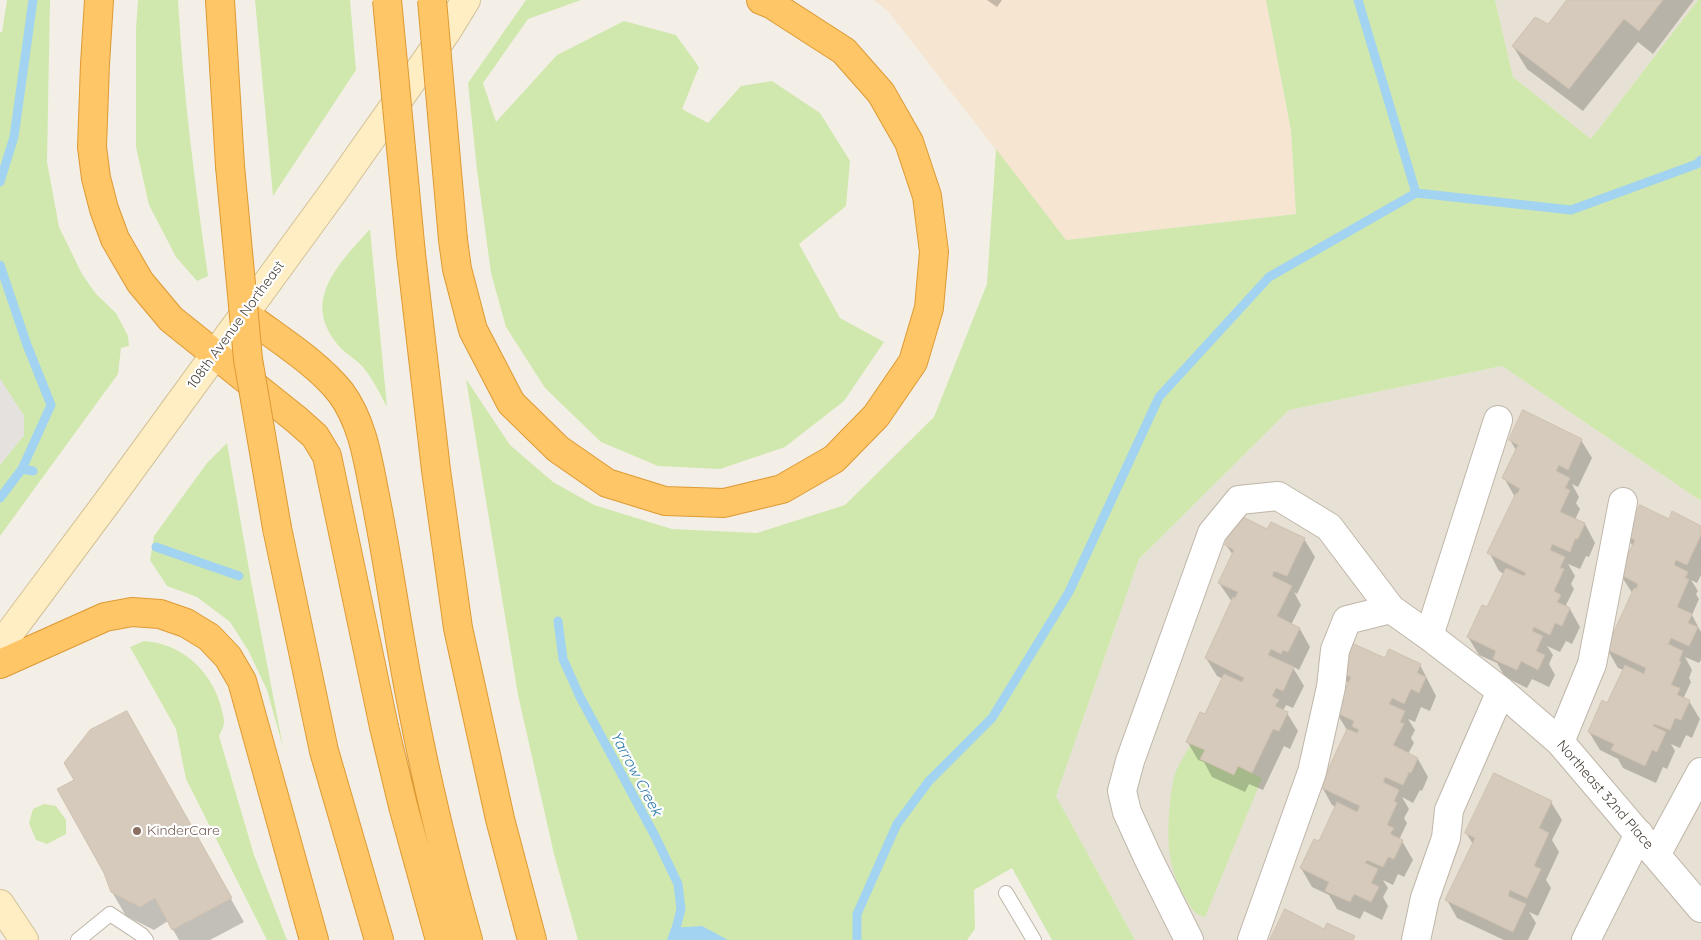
<!DOCTYPE html>
<html>
<head>
<meta charset="utf-8">
<style>
  body { margin:0 }
  canvas { display:block; background:#f3efe6 }
</style>
</head>
<body>
<canvas width="1701" height="940"></canvas>
<script>
const g = document.querySelector('canvas').getContext('2d');
g.lineJoin = 'round';
function fillPath(path, color) { g.fillStyle = color; g.fill(path, 'evenodd'); }
function stroke(path, color, width, dash) { g.strokeStyle = color; g.lineWidth = width; g.lineCap = dash ? 'butt' : 'round'; g.setLineDash(dash || []); g.stroke(path); }
function drawText(font, color, halo, rows, align = 'center') {
  g.font = font + ' Quicksand,sans-serif'; g.lineWidth = 4.5; g.setLineDash([]); g.textBaseline = 'middle'; g.strokeStyle = halo; g.fillStyle = color; for (const [text, x, y, turn = 0] of rows) {
    g.save(); g.translate(x, y); g.rotate((+turn || 0) * Math.PI / 180); g.textAlign = isNaN(turn) ? turn : align; if (halo) g.strokeText(text, 0, 0); g.fillText(text, 0, 0); g.restore();
  }
}
const residential = new Path2D(`
  M1495 0H1698L1591 139 1513 77Z
  M1502 366 1701 501V940H1135L1056 796 1139 559 1289 410Z`);
const commercial = new Path2D(`
  M873 0H1266L1291 131 1296 214 1066 240 888 11Z`);
const green = new Path2D(`
  M7 0H50L47 162 59 227 82 274 96 294 116 313 128 336 129 346 121 348 118 374 0 536V465L24 435V416L0 379V32H2Z
  M138 0H178C183 92 195 184 208 276L197 281 176 257 149 205 136 147V29Z
  M255 0H350L356 70 273 196Z
  M526 0H581L528 19 483 83 496 122 557 55 624 21 676 35 699 67 682 109 708 123 741 86 772 81 820 113 850 161 846 206 799 244 840 318 884 342 844 401 785 447 720 469 658 466 601 442 545 388 506 327 491 273 477 170 468 83Z
  M1266 0H1495L1513 77 1591 139 1698 0H1701V501L1502 366 1289 410 1139 559 1056 796 1135 940H1052L1012 868 974 890 975 929 967 940H578L554 854 518 695 466 379 510 445 553 482 594 505 672 529 757 533 845 505 934 417 987 284 996 149 1066 240 1296 214 1291 131Z
  M370 229 387 407C380 394 373 379 363 367 355 358 342 352 335 341 302 297 342 261 370 229Z
  M227 443 251 581 283 747 267 690 248 650 230 622 197 597 167 586 150 560 154 536 207 463Z
  M144 641C181 643 212 671 221 707 222 711 224 717 224 722 224 726 221 732 219 736L254 855 287 940H267L186 779 176 729 130 647Z
  M1191 744 1205 750 1201 759 1234 775 1238 766 1262 778 1205 917C1195 916 1191 907 1186 899 1168 870 1166 838 1170 805 1171 794 1172 782 1176 771 1180 762 1186 753 1191 744Z
  M44 804 56 806 66 820V834L47 844 36 840 29 823 33 809Z`);
const parking = new Path2D(`
  M0 379 24 416V435L0 465Z`);
const water = new Path2D(`
  M702 926 728 940H667L671 928Z`);
const shadow = new Path2D(`
  M987 0H1002L997 7Z
  M1569 0H1694L1653 54 1638 42 1583 111 1527 69 1513 46 1548 26Z
  M1510 440H1581L1592 458 1578 487 1572 484 1579 497 1576 503 1580 509 1575 520 1585 524 1595 543 1589 557 1586 556 1580 569 1568 564 1575 576 1571 584 1574 589 1566 605 1570 609 1580 627 1572 644 1566 641 1560 652 1547 646 1553 655 1549 664 1555 675 1549 687 1532 679 1527 688 1505 677 1497 663 1479 655 1468 637 1488 609 1504 574 1499 571 1489 552 1515 497 1504 478 1516 450Z
  M1669 521 1701 527V575L1697 583 1691 580 1698 591 1696 594 1699 599 1692 615 1701 632V660L1699 663 1685 657 1692 670 1689 678 1691 682 1684 697 1689 701 1700 719 1692 738 1686 735 1680 748 1671 744 1675 751 1667 769 1663 767 1656 783 1623 768 1618 759 1600 750 1589 732 1608 704 1624 670 1618 668 1607 649 1633 594 1620 574 1633 547 1626 535Z
  M1268 531 1304 539 1315 557 1297 594 1294 592 1301 605 1291 625 1300 629 1310 647 1299 670 1292 666 1304 686 1293 708 1286 705 1283 711 1287 713 1298 731 1290 749 1284 746 1263 790 1249 784 1245 792 1212 777 1204 762 1198 760 1187 741 1205 715 1223 679 1217 676 1206 658 1232 602 1219 583 1233 555 1226 545Z
  M1385 660 1420 665 1436 696 1430 711 1421 707 1415 722 1408 719 1415 730 1411 738 1414 743 1408 754 1418 759 1428 777 1422 791 1420 790 1413 803 1402 797 1409 809 1404 818 1407 823 1399 840 1402 841 1413 860 1404 877 1398 874 1393 885 1383 880 1388 888 1383 897 1388 906 1382 920 1364 911 1360 919 1337 909 1329 895 1312 887 1301 868 1319 843 1336 807 1332 805 1322 787 1347 730 1336 712 1349 685 1342 673Z
  M126 713 244 922 210 940H179L168 921 154 930 126 916 112 892 75 781Z
  M1551 802 1562 820 1552 840 1559 852 1546 880 1551 888 1538 916 1529 912 1536 923 1528 940H1504L1457 918 1447 900 1473 844 1466 833Z`);
const stream = new Path2D(`
  M0 182 14 137 33 0
  M1416 193 1571 210 1697 164 1701 160
  M0 265 27 345 51 405 22 469
  M0 498 22 469 33 471
  M156 547 239 576
  M558 621 563 659 580 697 655 836 678 884 681 909 673 940
  M857 940V914L897 824 929 781 992 718 1069 592 1159 397 1269 277 1416 193 1358 0`);
const building = new Path2D(`
  M1567 0H1663L1639 31 1624 19 1569 89 1512 46 1535 17 1548 24Z
  M1523 410 1582 439 1568 470 1559 465 1556 471 1570 478 1565 488 1570 490 1560 512 1585 523 1578 539H1575L1570 552 1552 544 1550 550 1565 557 1560 568 1564 569 1554 591 1561 595 1557 602 1570 608 1562 626 1555 623 1550 635 1534 627 1532 631 1543 636 1536 651 1545 655 1538 670 1521 661 1517 670 1493 659 1496 651 1467 637 1482 605 1487 607 1506 568 1524 576 1526 573 1487 553 1516 493 1517 494 1520 489 1502 478 1518 445 1509 440Z
  M1640 505 1669 519 1672 511 1701 526V535L1687 565 1676 560 1674 565 1688 572 1685 578 1689 579 1677 607 1692 614 1688 623 1698 627 1689 646 1671 638 1668 644 1683 651 1679 661 1681 662 1671 685 1680 688 1677 695 1690 700 1681 720 1675 718 1670 730 1654 724 1653 726 1666 732 1657 752 1652 750 1645 766 1611 750 1614 744 1588 732 1602 700 1607 703 1625 665 1644 674 1646 668 1606 649 1634 588 1636 589 1638 584 1619 574 1635 540 1625 535Z
  M1239 515 1267 529 1271 522 1305 538 1287 576 1274 571 1272 576 1292 586 1277 616 1300 628 1288 652 1283 650 1281 654 1271 649 1268 655 1294 667 1283 691 1276 688 1272 696 1279 700 1275 706 1288 712 1279 731 1273 729 1252 773 1238 766 1234 775 1200 759 1205 750 1186 742 1200 712 1205 714 1224 674 1242 682 1244 678 1205 658 1233 597 1235 598 1238 592 1218 583 1234 550 1225 545Z
  M1354 644 1385 658 1389 649 1421 664 1417 673 1426 677 1419 693 1411 689 1404 704 1392 698 1389 704 1405 711 1400 722 1404 724 1393 745 1418 758 1411 773 1409 772 1403 785 1385 777 1383 782 1399 790 1394 801 1397 803 1387 825 1394 828 1390 834 1403 840 1394 859 1388 857 1383 867 1367 860 1365 863 1378 869 1371 883 1379 887 1371 902 1354 894 1350 902 1325 891 1329 882 1300 868 1314 839 1319 841 1337 802 1357 812 1360 806 1320 787 1347 729 1357 733 1359 730 1352 726 1354 721 1335 712 1351 677 1341 673Z
  M127 711 232 898 172 930 155 898 140 907 111 892 104 873 57 789 74 780 64 763 90 730Z
  M1494 773 1552 801 1539 828 1549 833 1534 866 1541 869 1527 898 1510 890 1508 896 1526 904 1513 932 1445 900 1475 838 1465 833Z
  M1285 909 1324 929 1327 923 1355 936 1353 940H1270Z`);
const lane = new Path2D(`
  M1006 893 1034 940
  M78 940 110 914 142 935 146 940`);
const street = new Path2D(`
  M1429 636 1498 420
  M1560 742 1592 664 1623 502
  M1656 855 1701 772
  M1189 940 1148 858 1127 812 1122 791 1130 761 1212 533 1239 500 1278 496 1329 527 1391 609
  M1252 940 1312 772 1331 687 1335 650 1347 620 1391 609 1429 636 1501 691 1560 742 1701 908
  M1416 940 1425 898 1446 838 1449 810 1501 691
  M1586 940 1639 834`);
const secondary = new Path2D(`
  M0 646 111 497 337 187 447 31 466 0
  M0 904 24 940`);
const highway = new Path2D(`
  M99 0 95 64 92 147 96 178 104 209 115 239 140 282 171 319 297 420 315 436 327 456 384 727 403 806 440 940
  M220 0 230 166
  M453 240 457 269 473 330 511 403 558 449 607 483 665 501 724 503 782 489 834 459 876 416 913 362 929 308 934 252 927 196 909 142 881 93 844 51 771 4 761 0
  M411 254 436 470 458 628 500 819 532 940
  M245 314C275 337 318 363 341 393 363 423 368 461 375 496 389 565 398 636 412 705 427 784 446 862 468 940
  M277 528 324 751 379 940
  M0 664 105 617 132 612 160 614 186 623 209 637 228 657 242 681 314 940`);
const highwayBridge = new Path2D(`
  M387 0 411 254
  M432 0 453 240
  M230 166 248 359 277 528`);
const markers = [
  [137,831,5,"#8d6e63"]
];
const streetNames = [
  ["108th Avenue Northeast",236,325,-54],
  ["Northeast 32nd Place",1605,795,49]
];
const educationNames = [
  ["KinderCare",147,831]
];
const waterNames = [
  ["Yarrow Creek",636,774,62]
];
fillPath(residential, '#e7e0d4');
fillPath(commercial, '#f5e5d1');
fillPath(green, '#d0e8ae');
fillPath(parking, '#e4e1de');
fillPath(water, '#a2d3f0');
fillPath(shadow, '#0003');
stroke(stream, '#a2d3f0', 9);
fillPath(building, '#d5cabb');
stroke(building, '#d0c1af', 1);
stroke(lane, '#bfb6a9', 16);
stroke(street, '#bfb6a9', 30);
stroke(secondary, '#d3c196', 30);
stroke(highway, '#de9a35', 30);
stroke(lane, '#fff', 14);
stroke(street, '#fff', 28);
stroke(secondary, '#ffeec4', 28);
stroke(highway, '#fec666', 28);
stroke(highwayBridge, '#de9a35', 30, []);
stroke(highwayBridge, '#fec666', 28);
for (const [x, y, r, color] of markers) { const dot = new Path2D(); dot.arc(x, y, r, 0, 2 * Math.PI); g.fillStyle = color; g.fill(dot); stroke(dot, '#fff', 2); }
drawText('14px', '#463f35', '#fff', streetNames);
drawText('14px', '#785e54', '#fff', educationNames, 'left');
drawText('italic 15px', '#2d7aaa', '#fff', waterNames);
</script>
</body>
</html>
